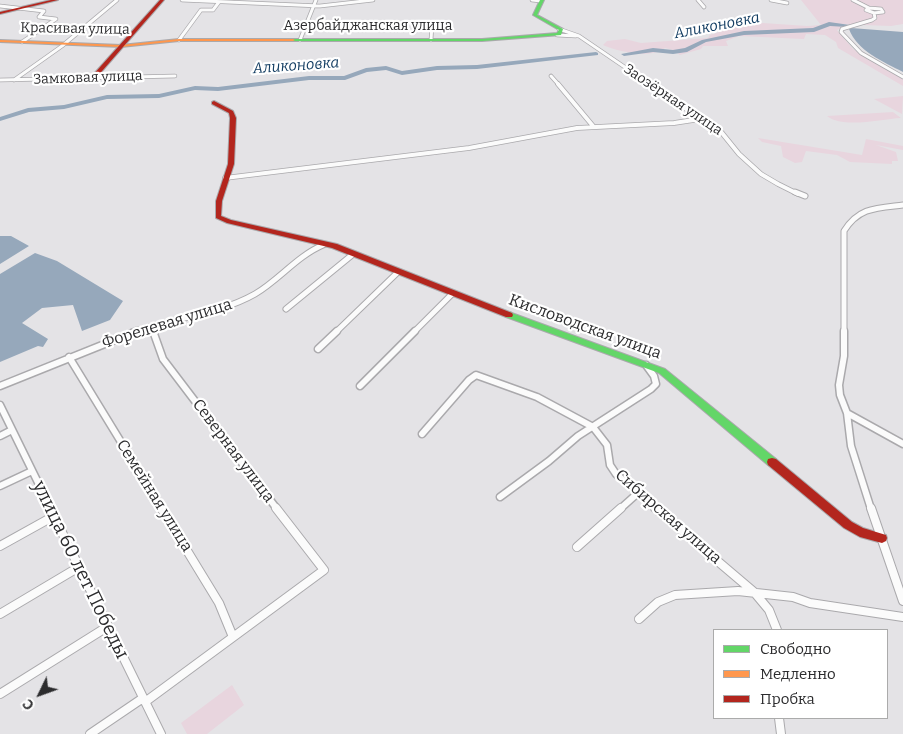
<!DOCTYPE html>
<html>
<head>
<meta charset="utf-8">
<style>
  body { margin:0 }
  #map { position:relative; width:903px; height:734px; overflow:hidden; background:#e4e3e6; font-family:Bitter,serif }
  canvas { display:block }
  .legend { position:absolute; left:713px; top:629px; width:175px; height:90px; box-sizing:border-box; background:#fff; border:1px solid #ababab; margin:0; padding:6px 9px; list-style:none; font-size:15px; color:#2c2c2e }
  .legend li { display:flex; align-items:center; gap:10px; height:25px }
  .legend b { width:25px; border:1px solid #ababab }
  .north { position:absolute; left:15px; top:669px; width:50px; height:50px; -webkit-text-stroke:4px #fff; paint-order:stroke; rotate:228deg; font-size:14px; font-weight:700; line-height:20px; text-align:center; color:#2c2c2e }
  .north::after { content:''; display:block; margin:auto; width:18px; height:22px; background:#2c2c2e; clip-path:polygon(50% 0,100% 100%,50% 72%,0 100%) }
</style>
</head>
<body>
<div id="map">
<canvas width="903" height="734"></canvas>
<ul class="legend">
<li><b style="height:6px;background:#63d668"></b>Свободно</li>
<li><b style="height:6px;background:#ff974d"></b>Медленно</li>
<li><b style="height:6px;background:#b3261e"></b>Пробка</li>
</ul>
<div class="north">С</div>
</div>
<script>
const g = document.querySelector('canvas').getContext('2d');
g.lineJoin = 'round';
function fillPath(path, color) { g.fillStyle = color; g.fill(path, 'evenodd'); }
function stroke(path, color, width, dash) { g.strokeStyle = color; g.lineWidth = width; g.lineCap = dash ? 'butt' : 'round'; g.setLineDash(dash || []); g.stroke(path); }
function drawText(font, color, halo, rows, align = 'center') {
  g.font = font + ' Bitter,serif'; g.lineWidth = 4.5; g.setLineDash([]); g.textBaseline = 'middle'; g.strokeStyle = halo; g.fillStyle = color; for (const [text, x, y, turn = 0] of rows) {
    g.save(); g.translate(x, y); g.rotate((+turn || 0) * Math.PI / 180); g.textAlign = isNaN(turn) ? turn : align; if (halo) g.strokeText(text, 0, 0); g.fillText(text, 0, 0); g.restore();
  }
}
const green = new Path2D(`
  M801 0H903V24L891 26 836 24 845 26 837 30 853 49 903 79V86L838 48 836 42 825 35 806 34 804 39 739 36 726 41 728 46H703L701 49 680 55 673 50 665 48C651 59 619 52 603 45L607 41 625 39 641 43 708 38 710 35 741 25 763 23 807 26 821 25Z
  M903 96 902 114 874 99Z
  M893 112 901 118C882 119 843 129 827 116Z
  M758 138 862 155 866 139 903 146V150L876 145 896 152 898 161H892V164L850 162 837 155 806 151 802 162 795 163 783 157 781 146 762 142Z
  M232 685 244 705 207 734H187L181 723Z`);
const water = new Path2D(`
  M851 28 903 32V72C884 62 857 51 849 29Z
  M0 236H11L29 246 0 264Z
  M35 253 57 261 123 301 110 320 82 331 73 305 42 308 22 323 48 339 43 347 38 346 0 362V274Z`);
const river = new Path2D(`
  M829 22 850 25 847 27 830 26 814 32 744 35 706 42 687 52 673 54 653 52 624 56 621 54 653 48 673 50 685 48 702 40 744 31 813 28Z
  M596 52 598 53V55L477 69 437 70 402 75 386 70 367 72 345 80H309L218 91 195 90 159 98 107 99 64 109 29 112 0 121V117L28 108 64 105 107 95 159 94 195 86 218 87 309 76H344L366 68 386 66 402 71 437 66 477 65Z`);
const streetFar4 = new Path2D(`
  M182 0 320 6 373 0
  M532 0 541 1
  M698 0 704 7
  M771 0 787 3
  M853 0 869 8
  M0 6 44 11 39 17 56 19 22 42
  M869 8 881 9 883 12 874 13 866 10Z
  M874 13 875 18 872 20 842 29 841 32 861 53 903 77
  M559 29 579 36 651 85
  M557 35 576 36
  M179 40 201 10H213L219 2
  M300 40 316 0
  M431 40 432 24
  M551 76 559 85
  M0 80 175 76
  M14 80 62 46 117 0`);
const streetFar3 = new Path2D(`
  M558 84 593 126
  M649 84 722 133 739 154 761 174 778 184 798 194
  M225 178 469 148 577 128 674 123 700 119`);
const streetFar2 = new Path2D(`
  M795 192 805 196
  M286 309 352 255
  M152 327 154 332
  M133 332C172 318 218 315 255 294 279 280 297 256 323 245
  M336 332 398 272
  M414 332 452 294
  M844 332V231C859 207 877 208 903 205`);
const streetFar1 = new Path2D(`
  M153 331 163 359 277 509
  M844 331V356L839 385 840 395 847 413 851 446 871 509
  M318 349 337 331
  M69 357 162 509
  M0 386 137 331
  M360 386 415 331
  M0 405 51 509
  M847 413 903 444
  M422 434 469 380 476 375 537 397 593 427 607 445 610 465 616 474 657 509
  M0 436 12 430
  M0 486 32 471
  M500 497 549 461 578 436 651 389 656 384 654 376 646 365
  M620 509 639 492`);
const street = new Path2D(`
  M50 508 161 734
  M161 508 219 603 233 637
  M655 508 754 592 769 610 777 630
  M871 508 903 601
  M0 546 54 516
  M577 547 621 508
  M0 614 79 567
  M639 619 658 602 675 595 738 591 793 597 810 603 903 617
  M0 694 107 627
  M145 702 324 570 276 508
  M779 718 781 734
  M90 734 143 698`);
const fast = new Path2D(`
  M540 0H544L537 15 563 29 561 35 482 41H293L291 40 293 39H482L557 33 559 30 533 15Z
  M509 312 665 369 776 459 777 462 776 465 772 466 768 465 659 373 506 317 505 315Z`);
const slow = new Path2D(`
  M179 39H293L295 40 293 41H179L121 47 0 42V40L121 45Z`);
const jam = new Path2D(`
  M51 0H58L0 14V12Z
  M160 0H164L96 78H92V76Z
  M214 101 233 111 236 118 234 164 222 201 221 216 231 220 337 244 512 313 513 315 512 317H506L332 248 227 223 216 218V201L228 164 230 118 229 113 212 104V102Z
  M772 458 776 459 852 522 863 528 886 535 887 538 886 541 882 543 860 537 844 528 768 465 767 462 768 459Z`);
const farStreetnames = [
  ["Азербайджанская улица",368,26],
  ["Красивая улица",75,29,1],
  ["Замковая улица",88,78,-2],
  ["Заозёрная улица",673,100,34]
];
const farWaternames = [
  ["Аликоновка",717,26,-11],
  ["Аликоновка",296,66,-4]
];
const streetNames = [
  ["Форелевая улица",167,324,-17],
  ["Кисловодская улица",585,327,20],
  ["Северная улица",233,451,53],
  ["Семейная улица",154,496,58],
  ["Сибирская улица",668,517,41]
];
const nearStreetnames = [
  ["улица 60 лет Победы",80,570,64]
];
fillPath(green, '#e8d5de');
fillPath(water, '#96a8bb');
fillPath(river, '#96a8bb');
stroke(streetFar4, '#aaa9ac', 4.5);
stroke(streetFar3, '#aaa9ac', 5.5);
stroke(streetFar2, '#aaa9ac', 7);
stroke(streetFar1, '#aaa9ac', 9);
stroke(street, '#aaa9ac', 10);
stroke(fast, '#aaa9ac', 2);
stroke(slow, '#aaa9ac', 2);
stroke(jam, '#aaa9ac', 2);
stroke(streetFar4, '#fbfbfb', 3);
stroke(streetFar3, '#fbfbfb', 4);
stroke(streetFar2, '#fbfbfb', 5);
stroke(streetFar1, '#fbfbfb', 6);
stroke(street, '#fbfbfb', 8);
fillPath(fast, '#63d668');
fillPath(slow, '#ff974d');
fillPath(jam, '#b3261e');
drawText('14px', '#2c2c2e', '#fff', farStreetnames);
drawText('italic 15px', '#143e63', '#fff', farWaternames);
drawText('16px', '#2c2c2e', '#fff', streetNames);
drawText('19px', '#2c2c2e', '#fff', nearStreetnames);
</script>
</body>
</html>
